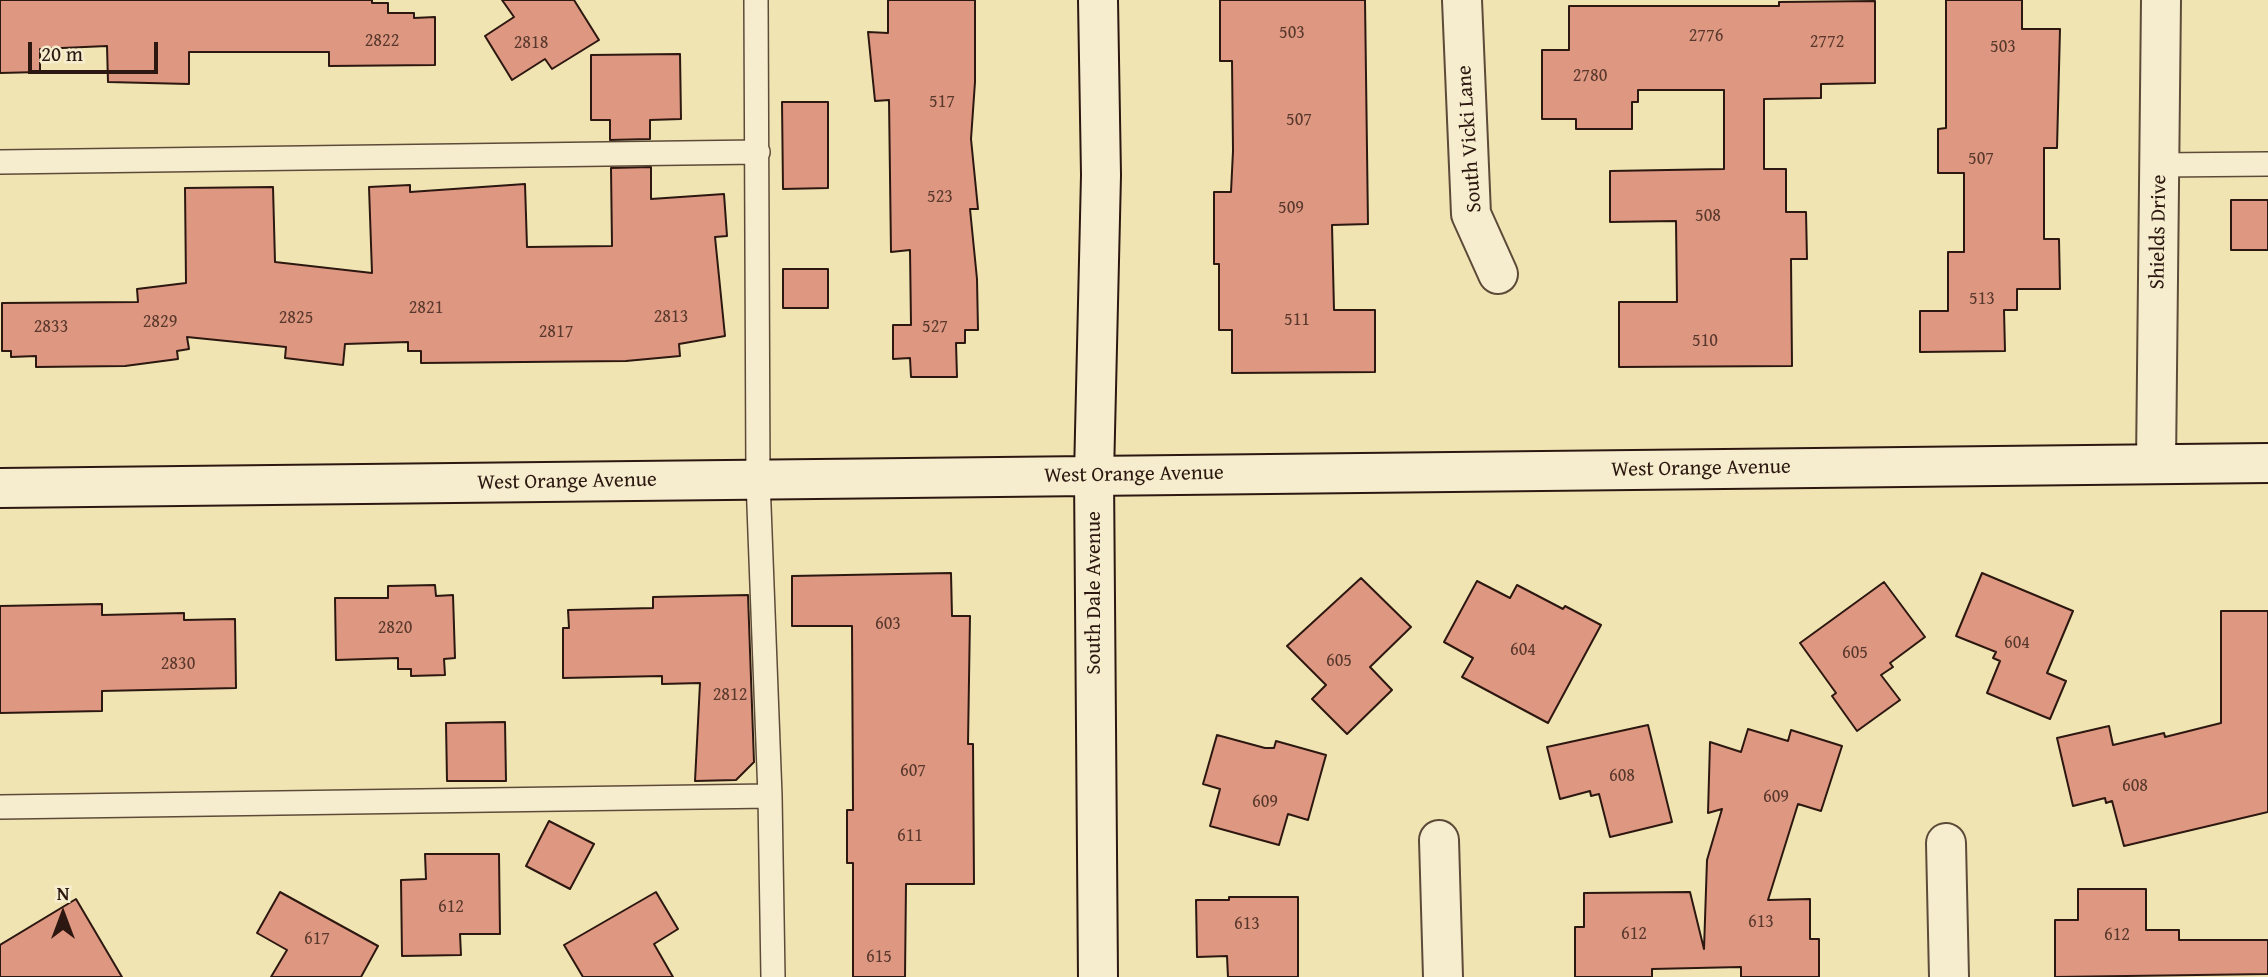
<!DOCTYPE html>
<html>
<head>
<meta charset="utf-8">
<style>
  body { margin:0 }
  #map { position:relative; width:2268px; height:977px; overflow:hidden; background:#f1e4b3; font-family:"Gentium Book Plus",serif }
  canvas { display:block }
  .north { position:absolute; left:28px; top:879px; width:70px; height:70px; -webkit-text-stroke:5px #f6edce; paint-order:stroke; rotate:0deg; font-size:19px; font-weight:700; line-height:28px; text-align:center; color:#2c1810 }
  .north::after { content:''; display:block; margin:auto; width:24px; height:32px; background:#2c1810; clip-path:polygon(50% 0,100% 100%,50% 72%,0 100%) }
  .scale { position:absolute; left:28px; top:42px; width:130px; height:32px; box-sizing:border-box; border:4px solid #2c1810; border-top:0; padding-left:9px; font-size:21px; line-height:24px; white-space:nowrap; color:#2c1810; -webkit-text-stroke:5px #f6edce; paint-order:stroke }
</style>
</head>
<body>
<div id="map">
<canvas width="2268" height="977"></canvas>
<div class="north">N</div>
<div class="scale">20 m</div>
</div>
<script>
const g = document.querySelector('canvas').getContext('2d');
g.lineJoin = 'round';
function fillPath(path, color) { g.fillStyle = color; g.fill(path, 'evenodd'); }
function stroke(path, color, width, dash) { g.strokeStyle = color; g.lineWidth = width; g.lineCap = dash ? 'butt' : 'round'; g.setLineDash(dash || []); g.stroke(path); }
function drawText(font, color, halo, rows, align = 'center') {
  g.font = font + ' "Gentium Book Plus",serif'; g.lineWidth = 7; g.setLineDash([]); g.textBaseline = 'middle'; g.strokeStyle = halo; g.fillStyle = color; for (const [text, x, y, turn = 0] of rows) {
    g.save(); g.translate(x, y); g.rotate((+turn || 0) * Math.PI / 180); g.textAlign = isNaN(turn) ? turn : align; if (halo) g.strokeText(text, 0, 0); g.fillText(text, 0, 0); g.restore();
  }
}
const building = new Path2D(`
  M0 0H372V3H388V13H414V18L435 17V65L329 66V52H189V84L108 82 107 46 40 49V72L0 73Z
  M502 0H574L599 40 552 69 545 59 512 80 485 36 514 17Z
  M888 0H975V82L971 139 978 209H970L977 279 978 330H965V343H956L957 377H911L910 358 893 359V325H911L910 250 891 252 889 100 875 101 868 32 888 33Z
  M1220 0H1365L1368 224 1332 225 1334 310H1375V372L1232 373V330H1219V264H1214V192H1231L1233 151 1232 61H1220Z
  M1946 0H2022V29H2060L2057 148H2044V239H2059L2060 289H2017V310H2004L2005 351 1920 352V311H1948V252H1964V173H1938V129L1946 128Z
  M1875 1V83L1821 84V98L1764 99V169H1786V212H1806L1807 259H1791L1792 366 1619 367V302H1677L1676 221 1610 222V171L1724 169V90H1638V102H1632V129H1576V119H1542V50H1569V6H1779V2Z
  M680 54 681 119 650 120V139L610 140V120H591V55Z
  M782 102H828V188L783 189Z
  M651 167V199L724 194 727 236 715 237 725 336 679 344 680 356 626 361 421 363V351H408V342L345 344 343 365 285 358 286 347 187 337 189 349 177 351 178 359 125 366 36 367V356L11 357V351H2V303L138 302 137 289 186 283 185 188 273 187 275 262 372 273 369 187 410 185V192L525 184 527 247 612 246 611 168Z
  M2231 200H2268V250H2231Z
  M783 269H828V308H783Z
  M951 573 952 616H970L968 744H973L974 884H906L905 977H853V863H847V810H853L852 626H792V576Z
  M1982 573 2073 611 2047 673 2066 681 2050 719 1987 693 2000 661 1993 658 1996 652 1956 636Z
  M1361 578 1411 627 1370 667 1392 690 1347 734 1312 699 1326 685 1287 646Z
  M1477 581 1510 598 1517 585 1563 609 1565 606 1601 625 1548 723 1462 677 1473 658 1444 642Z
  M1884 582 1925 637 1890 663 1893 667 1881 675 1900 700 1857 731 1832 696 1836 693 1800 643Z
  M435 585 436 596 453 595 455 658 444 659 445 675 411 676V669H398V658L336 660 335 598H388V586Z
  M748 595 754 762 736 780 695 781 700 683 662 684V676L563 678V628H569L568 610 653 608V597Z
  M102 604V615L184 613V620L235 619 236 688 102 691V711L0 713V606Z
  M2221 611H2268V812L2124 846 2112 801 2106 803 2105 798 2073 806 2057 738 2109 726 2113 745 2164 733 2165 737 2221 723Z
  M505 722 506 781H447L446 723Z
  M1648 725 1672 822 1610 837 1599 794 1591 796 1590 791 1560 799 1547 747Z
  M1748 729 1788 741 1791 730 1842 746 1821 811 1798 804 1768 900 1810 899V939H1819V977H1741V967L1652 969V977H1575V927H1584V893L1690 892 1704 949 1707 860 1722 809 1708 813 1710 742 1741 752Z
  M1217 735 1265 748H1274L1276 741 1326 755 1308 820 1288 814 1279 845 1210 826 1220 789 1203 784Z
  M549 821 594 844 570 889 526 866Z
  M425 854H499L500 934H460L461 955 402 956 401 880 426 879Z
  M2078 889H2146V930H2179V940H2268V974L2055 977V920H2078Z
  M280 892 378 946 361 977H271L287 950 257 933Z
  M656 892 678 929 654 944 673 977H583L564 945Z
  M1229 897H1298V977H1228L1227 956 1197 957 1196 900H1229Z
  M76 899 122 977H0V945Z`);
const lane = new Path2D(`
  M756 0 758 480 770 796 773 977
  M0 162 758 152
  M2159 165 2268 164
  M0 807 770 796`);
const street = new Path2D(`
  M1462 0 1471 214 1498 274
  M2156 464 2161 0
  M1439 840 1443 977
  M1946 843 1949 977`);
const secondary = new Path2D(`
  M0 488 2268 463
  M1098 977 1094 475 1101 175 1098 0`);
const numberNames = [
  ["503",1292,33],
  ["2776",1706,36],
  ["2822",382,41],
  ["2772",1827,42],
  ["2818",531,43],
  ["503",2003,47],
  ["2780",1590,76],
  ["517",942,102],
  ["507",1299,120],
  ["507",1981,159],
  ["523",940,197],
  ["509",1291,208],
  ["508",1708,216],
  ["513",1982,299],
  ["2821",426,308],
  ["2813",671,317],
  ["2825",296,318],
  ["511",1297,320],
  ["2829",160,322],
  ["2833",51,327],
  ["527",935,327],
  ["2817",556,332],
  ["510",1705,341],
  ["603",888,624],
  ["2820",395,628],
  ["604",2017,643],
  ["604",1523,650],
  ["605",1855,653],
  ["605",1339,661],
  ["2830",178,664],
  ["2812",730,695],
  ["607",913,771],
  ["608",1622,776],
  ["608",2135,786],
  ["609",1776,797],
  ["609",1265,802],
  ["611",910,836],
  ["612",451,907],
  ["613",1761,922],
  ["613",1247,924],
  ["612",1634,934],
  ["612",2117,935],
  ["617",317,939],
  ["615",879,957]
];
const streetNames = [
  ["South Vicki Lane",1470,139,-94],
  ["Shields Drive",2159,232,-89],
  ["West Orange Avenue",1701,469,-1],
  ["West Orange Avenue",1134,475,-1],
  ["West Orange Avenue",567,482,-1],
  ["South Dale Avenue",1095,593,-90]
];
fillPath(building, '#de9781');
stroke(building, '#2c1810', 2);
stroke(lane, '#5d4b39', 26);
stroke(street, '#5d4b39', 42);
stroke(secondary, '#2c1810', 42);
stroke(lane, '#f6edce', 23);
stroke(street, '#f6edce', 38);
stroke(secondary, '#f6edce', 38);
drawText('18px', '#58382c', null, numberNames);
drawText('21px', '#2c1810', '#f6edce', streetNames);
</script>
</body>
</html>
